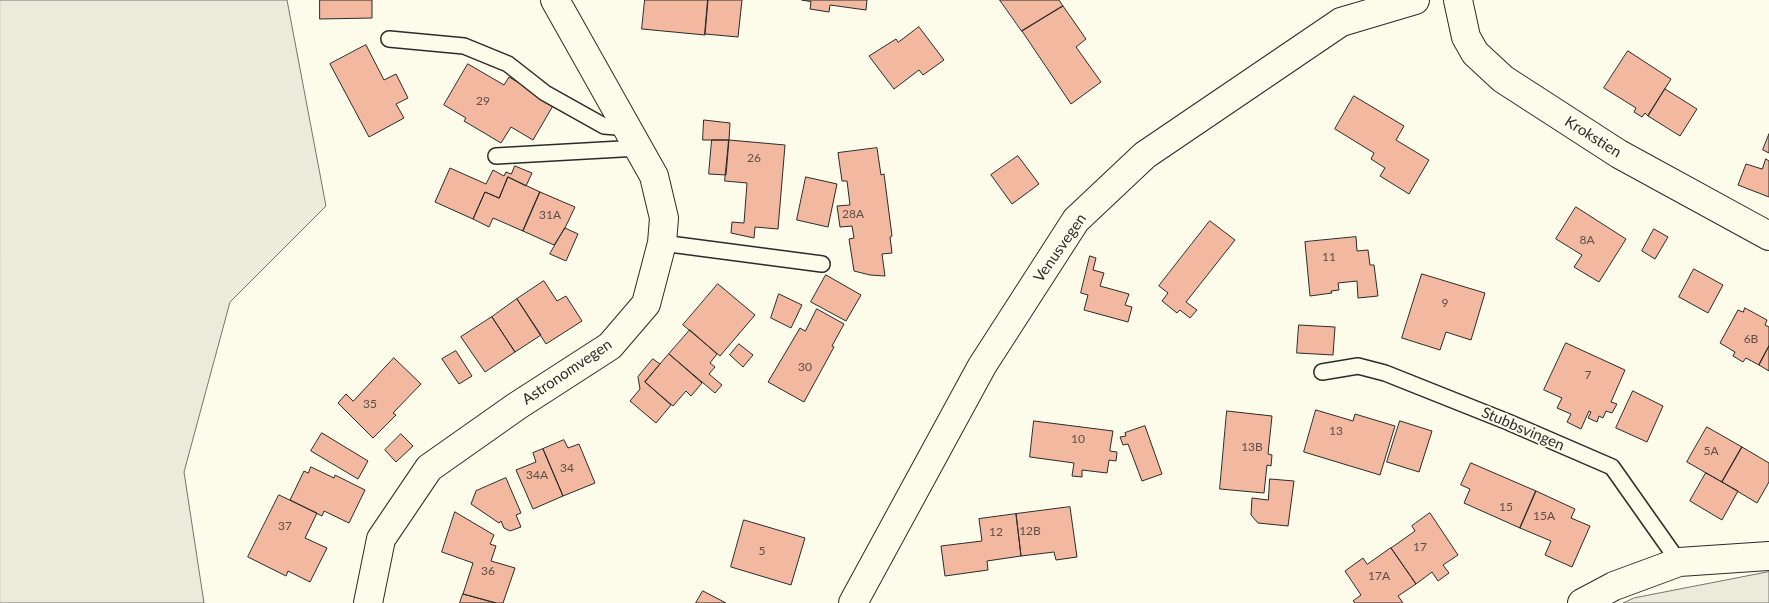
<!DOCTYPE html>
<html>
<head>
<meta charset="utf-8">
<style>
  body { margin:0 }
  canvas { display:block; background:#fdfbea }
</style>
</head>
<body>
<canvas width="1769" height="603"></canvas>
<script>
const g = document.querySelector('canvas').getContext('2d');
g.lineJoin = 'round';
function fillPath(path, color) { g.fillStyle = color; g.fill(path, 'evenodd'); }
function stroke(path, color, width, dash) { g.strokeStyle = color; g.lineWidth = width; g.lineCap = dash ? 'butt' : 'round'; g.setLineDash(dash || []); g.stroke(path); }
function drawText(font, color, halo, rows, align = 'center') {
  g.font = font + ' Lato,sans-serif'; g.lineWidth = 4; g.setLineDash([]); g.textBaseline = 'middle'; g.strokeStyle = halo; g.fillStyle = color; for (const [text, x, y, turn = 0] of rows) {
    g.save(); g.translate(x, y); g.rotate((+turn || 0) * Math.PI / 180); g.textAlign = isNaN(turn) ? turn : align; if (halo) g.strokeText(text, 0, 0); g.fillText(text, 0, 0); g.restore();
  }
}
const green = new Path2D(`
  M0 0H287L326 206 230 302 184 472 204 603H0Z
  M1769 572V603H1623L1634 598Z`);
const building = new Path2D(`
  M320 0H372V18L320 19Z
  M645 0H708L705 35 642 29Z
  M708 0H742L738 37 705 34Z
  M802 0H867L866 10 830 5 829 12 810 9 811 2Z
  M1000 0H1059L1063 6 1022 31Z
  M1063 6 1086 39 1076 47 1101 82 1071 104 1022 31Z
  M919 27 944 60 923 75 919 70 894 89 869 56 896 39 898 42Z
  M366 45 384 80 396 74 408 98 396 104 404 118 369 137 330 64Z
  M1628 51 1671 79 1648 116 1645 113 1642 117 1634 112 1636 108 1604 88Z
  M468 64 504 85 509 77 554 104 533 140 511 127 501 143 464 121 466 118 444 105Z
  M1665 89 1697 109 1680 136 1648 116Z
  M1354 96 1404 126 1396 140 1429 160 1409 194 1380 176 1385 168 1371 159 1374 153 1335 129Z
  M704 120 730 123 729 140H703Z
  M1769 134V153L1763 150Z
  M712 140H729L726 175 709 174Z
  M729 140 785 145 778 229 755 227 754 238 731 233 732 222 744 223 747 183 725 181Z
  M877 148 881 175 884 174 892 236 890 237 892 253 882 254 885 276 870 275 854 271 849 239 854 238 852 226 840 227 837 206 850 205 847 181H842L838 153Z
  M1018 156 1039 184 1012 204 991 175Z
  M1766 159 1769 161V197L1738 185 1746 164 1762 169Z
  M515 166 532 173 526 186 508 177 499 198 485 192 473 219 435 202 450 168 486 184 493 170 504 176 506 172 511 174Z
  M508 177 540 192 523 231 493 218 489 227 473 219 485 192 499 198Z
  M806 177 837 184 828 227 797 220Z
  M540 192 575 207 565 228 554 245 523 231Z
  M1576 207 1626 239 1599 282 1574 267 1582 255 1556 239Z
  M1210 221 1235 240 1186 302 1197 310 1190 318 1180 310 1177 313 1162 301 1168 293 1159 286Z
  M565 228 578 234 566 261 550 254Z
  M1654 229 1668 237 1655 259 1642 251Z
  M1356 237 1357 251 1368 250 1370 265H1374L1378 296 1358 298 1357 281 1338 283 1339 290 1331 291 1332 293 1310 296 1305 242Z
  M1090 256 1096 258 1093 270 1104 273 1100 286 1129 294 1125 305 1132 307 1128 322 1084 310 1088 295 1081 293Z
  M1694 269 1723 285 1708 313 1679 297Z
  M1422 274 1485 293 1471 340 1446 332 1440 350 1402 338Z
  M826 275 861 295 846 321 811 302Z
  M544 281 557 301 566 296 582 321 546 344 517 299Z
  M718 284 755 315 720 356 683 325Z
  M779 294 802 305 791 328 771 318Z
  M517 299 541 335 515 352 492 317Z
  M1745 308 1767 320 1765 325 1769 327V346L1759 365 1746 358 1743 362 1733 356 1735 352 1720 343 1738 310 1743 312Z
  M817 309 844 324 832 346 834 347 804 402 768 382 800 328 805 331Z
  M492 317 515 352 485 372 461 337Z
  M1299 325 1335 327 1333 355 1297 353Z
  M690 330 717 354 710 363 715 367 709 374 722 385 715 393 669 354Z
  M1566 343 1625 370 1611 402 1617 404 1612 413 1606 411 1603 418 1599 416 1597 422 1588 418 1591 412 1589 411 1581 429 1567 422 1571 414 1557 408 1562 398 1544 390Z
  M739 344 753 355 743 367 730 355Z
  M1769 346V371L1759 365Z
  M456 351 472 376 459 384 442 359Z
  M669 354 702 383 691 396 686 391 673 406 645 382Z
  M394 358 421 384 393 413 396 415 373 438 338 403 346 394 353 401Z
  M653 359 660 364 645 382 671 405 656 423 630 401 640 389 638 377Z
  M1633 391 1663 406 1647 442 1616 428Z
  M1316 410 1353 421 1355 414 1395 426 1380 475 1304 452Z
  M1227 411 1272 416 1268 454 1272 455 1271 466 1267 465 1264 493 1220 489Z
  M1034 421 1113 431 1110 449V451L1117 452 1116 461 1109 460 1107 473 1082 470V477L1072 476 1074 463 1030 457Z
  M1400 421 1432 431 1419 472 1387 462Z
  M1145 426 1162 474 1142 481 1128 444 1123 445 1120 437 1126 436 1125 433Z
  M1707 427 1742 447 1722 482 1687 462Z
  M322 433 368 461 358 479 311 451Z
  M401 434 413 446 396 462 385 450Z
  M564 440 568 448 579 444 595 483 563 496 543 449Z
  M1742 447 1769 463V482L1757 503 1722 482Z
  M543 449 563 496 533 509 516 470 536 462 533 453Z
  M1471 463 1536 491 1520 528 1464 503 1470 489 1461 485Z
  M311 467 334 478 335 475 365 490 349 523 324 511 322 516 290 500 304 471 308 473Z
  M1706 473 1738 491 1722 520 1690 501Z
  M506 478 521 513 516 515 521 527 510 531 504 528 501 521 499 523 471 504 476 491Z
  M1270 479 1294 481 1288 526 1258 523 1251 515 1252 498 1268 500Z
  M1536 491 1575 509 1571 518 1590 526 1572 567 1545 555 1551 541 1520 528Z
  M279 495 317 513 305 538 327 548 310 582 288 571 286 576 248 557Z
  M1070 507 1077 557 1056 560 1054 552 1021 556 1016 514Z
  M455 512 494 535 490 544 496 546 491 561 515 568 503 603H496L463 594 473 563 442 552Z
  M1430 513 1458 555 1443 565 1449 573 1438 581 1432 572 1416 584 1391 548 1415 531 1412 526Z
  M1016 514 1021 556 987 561 988 570 945 576 941 546 982 541 979 519Z
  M744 520 805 538 791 585 731 567Z
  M1391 548 1416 584 1398 596 1403 603H1355L1353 601 1361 595 1345 571 1363 558 1367 564Z
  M703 591 726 603H696Z
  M463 594 496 603H460Z`);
const service = new Path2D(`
  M389 39 464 46 508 64 545 93 604 126 629 128
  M496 156 639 148
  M662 243 822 264
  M1322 372 1358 366 1385 373 1508 422 1612 467 1679 562`);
const minor = new Path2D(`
  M1458 0 1466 37 1475 53 1503 79 1619 154 1769 236
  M368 603 381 539 429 468 517 406 610 346 646 304 662 243 664 218 654 176 555 0
  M1582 603 1614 586 1679 562 1769 556`);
const tertiary = new Path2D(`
  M853 603 982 366 1076 220 1145 155 1341 22 1415 0`);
const numberNames = [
  ["29",483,101],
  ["26",754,158],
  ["28A",853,214],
  ["31A",550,215],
  ["8A",1587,240],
  ["11",1329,257],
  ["9",1445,303],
  ["6B",1751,339],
  ["30",805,367],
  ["7",1588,375],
  ["35",370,404],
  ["13",1336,431],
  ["10",1078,439],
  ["13B",1252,447],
  ["5A",1711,451],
  ["34",567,468],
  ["34A",537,475],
  ["15",1506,507],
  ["15A",1544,516],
  ["37",285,526],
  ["12B",1030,531],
  ["12",996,532],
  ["17",1420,547],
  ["5",762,551],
  ["36",488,571],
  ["17A",1379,576]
];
const streetNames = [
  ["Krokstien",1593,137,32],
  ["Venusvegen",1060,248,-55],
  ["Astronomvegen",567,372,-34],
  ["Stubbsvingen",1523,429,23]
];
fillPath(green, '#ecebdb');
stroke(green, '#74746e', 1);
fillPath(building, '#f2b8a0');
stroke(building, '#2b2b2b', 1);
stroke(service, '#2b2b2b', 18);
stroke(minor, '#2b2b2b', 30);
stroke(tertiary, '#2b2b2b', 30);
stroke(service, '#fdfbea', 15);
stroke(minor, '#fdfbea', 28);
stroke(tertiary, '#fdfbea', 28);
drawText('12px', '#5d4e48', null, numberNames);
drawText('15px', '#2b2b2b', '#fdfbea', streetNames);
</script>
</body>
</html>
